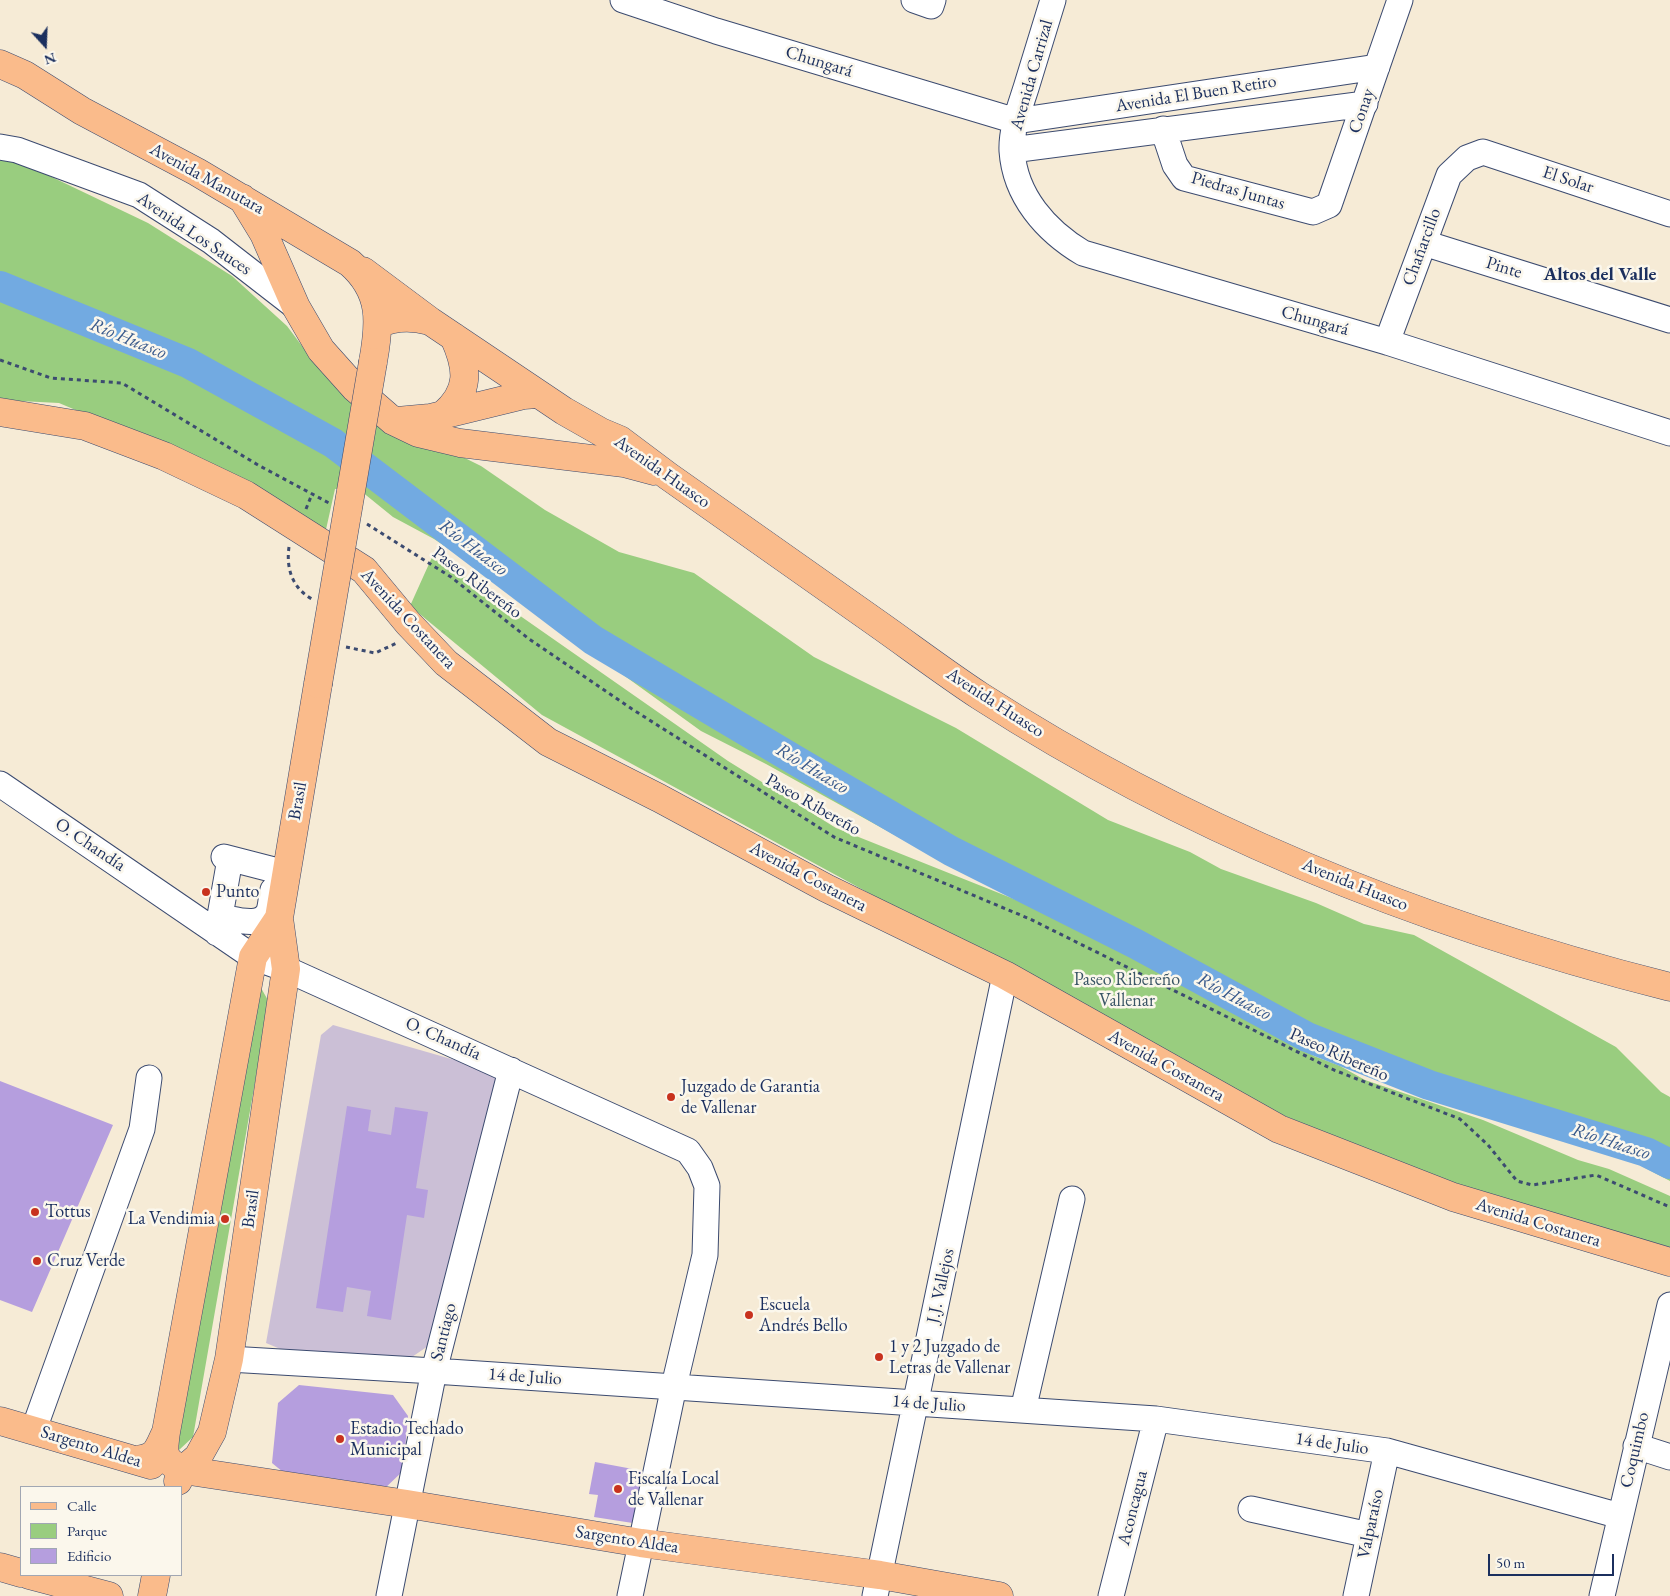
<!DOCTYPE html>
<html>
<head>
<meta charset="utf-8">
<style>
  body { margin:0 }
  #map { position:relative; width:1670px; height:1596px; overflow:hidden; background:#f6ebd6; font-family:"EB Garamond",serif }
  canvas { display:block }
  .legend { position:absolute; left:20px; top:1486px; width:162px; height:90px; box-sizing:border-box; background:#fbf7ec; border:1px solid #a1a7b3; margin:0; padding:6px 9px; list-style:none; font-size:15px; color:#1b2f5e }
  .legend li { display:flex; align-items:center; gap:10px; height:25px }
  .legend b { width:25px; border:1px solid #a1a7b3 }
  .north { position:absolute; left:20px; top:20px; width:50px; height:50px; -webkit-text-stroke:4px #fbf7ec; paint-order:stroke; rotate:160deg; font-size:14px; font-weight:700; line-height:20px; text-align:center; color:#1b2f5e }
  .north::after { content:''; display:block; margin:auto; width:18px; height:22px; background:#1b2f5e; clip-path:polygon(50% 0,100% 100%,50% 72%,0 100%) }
  .scale { position:absolute; left:1488px; top:1554px; width:126px; height:22px; box-sizing:border-box; border:2px solid #1b2f5e; border-top:0; padding-left:6px; font-size:15px; line-height:18px; white-space:nowrap; color:#1b2f5e; -webkit-text-stroke:4px #fbf7ec; paint-order:stroke }
</style>
</head>
<body>
<div id="map">
<canvas width="1670" height="1596"></canvas>
<ul class="legend">
<li><b style="height:6px;background:#fabb8b"></b>Calle</li>
<li><b style="height:14px;background:#99cd7f"></b>Parque</li>
<li><b style="height:14px;background:#b59ede"></b>Edificio</li>
</ul>
<div class="north">N</div>
<div class="scale">50 m</div>
</div>
<script>
const g = document.querySelector('canvas').getContext('2d');
g.lineJoin = 'round';
function fillPath(path, color) { g.fillStyle = color; g.fill(path, 'evenodd'); }
function stroke(path, color, width, dash) { g.strokeStyle = color; g.lineWidth = width; g.lineCap = dash ? 'butt' : 'round'; g.setLineDash(dash || []); g.stroke(path); }
function drawText(font, color, halo, rows, align = 'center') {
  g.font = font + ' "EB Garamond",serif'; g.lineWidth = 5; g.setLineDash([]); g.textBaseline = 'middle'; g.strokeStyle = halo; g.fillStyle = color; for (const [text, x, y, turn = 0] of rows) {
    g.save(); g.translate(x, y); g.rotate((+turn || 0) * Math.PI / 180); g.textAlign = isNaN(turn) ? turn : align; if (halo) g.strokeText(text, 0, 0); g.fillText(text, 0, 0); g.restore();
  }
}
const industrial = new Path2D(`
  M333 1025 500 1073 434 1342 409 1359 290 1353 266 1343 321 1035Z`);
const green = new Path2D(`
  M0 157H10L148 223 232 276 287 326 320 370 412 432 481 466 545 510 619 552 694 573 814 657 956 728 1108 820 1190 852 1221 869 1316 903 1364 924 1414 935 1616 1047 1661 1092 1670 1097V1181L1590 1139 1427 1078 1342 1050 1183 980 1314 1056 1340 1066 1365 1080 1483 1120 1578 1160 1609 1169 1670 1196V1247L1459 1189 1285 1116 1036 984 542 715 410 606 433 555 728 761 836 828 1049 913 1101 937 1100 920 978 860 958 870 766 764 701 731 572 638 493 578 434 539 393 517 356 487 335 489 325 534 211 467 59 403 0 400Z
  M261 988 269 1002 193 1437 179 1450 173 1435Z`);
const river = new Path2D(`
  M0 286 188 363 333 443 593 640 800 763 951 851 1136 944 1307 1037 1429 1085 1646 1152 1670 1164`);
const building = new Path2D(`
  M0 1081 113 1125 32 1312 0 1300Z
  M347 1106 371 1110 368 1131 391 1135 395 1107 428 1112 416 1188 428 1190 424 1218 407 1215 391 1320 367 1316 371 1291 347 1287 343 1312 316 1308Z
  M299 1385 393 1395 408 1416 403 1471 383 1490 289 1477 272 1463 278 1403Z
  M595 1462 649 1472 639 1524 594 1517 598 1495 589 1494Z`);
const path = new Path2D(`
  M0 360 51 378 122 383 258 465 329 503
  M306 509 312 494
  M367 524 451 577 529 639 632 709 834 837 1030 919 1334 1070 1460 1119 1488 1145 1517 1181 1532 1185 1596 1175 1670 1207
  M289 547C286 568 292 588 312 599
  M346 647 375 653 397 643`);
const minor = new Path2D(`
  M623 0 716 31 1016 121 1377 67
  M914 0 931 6 933 0
  M1053 0C1044 29 1035 58 1026 88 1020 107 1011 130 1012 151 1015 196 1046 231 1083 253L1387 342 1670 433
  M1163 129 1175 165 1184 178 1313 212 1329 205 1400 0
  M0 147 17 150 139 195 211 241 296 307
  M1012 150 1365 104
  M1424 243 1670 320
  M1387 342 1449 175 1467 158 1483 152 1670 214
  M0 784 253 957 286 969 688 1151 700 1168 707 1186 705 1255 674 1386 630 1596
  M224 857 286 873
  M220 917C235 919 261 929 269 911 271 905 271 897 273 890
  M217 933 230 859
  M229 1359 434 1371 1156 1419 1387 1451 1620 1516
  M1023 1410 1072 1199
  M34 1429 142 1129 149 1078
  M1636 1446 1670 1457
  M1251 1509 1369 1535
  M389 1596 434 1371 511 1070
  M875 1596 1005 975
  M1111 1596 1156 1419
  M1356 1596 1387 1451
  M1602 1596 1670 1305`);
const major = new Path2D(`
  M0 64 25 75 82 111 197 172 350 263C383 292 380 323 373 362
  M242 198 264 234 296 307 321 350 355 388 393 421 418 433 460 443 624 463 654 471
  M363 271 430 321
  M378 324C395 316 412 316 430 321L564 411 601 432 620 440 668 476C738 525 808 574 878 624 912 648 945 673 980 696 1191 832 1428 926 1670 987
  M0 412 85 426 164 456 246 495 364 570 408 623 446 663 548 742 659 798 826 888 1005 975 1279 1129 1453 1197 1670 1262
  M443 415C471 391 468 368 454 337
  M397 421 430 418 524 395 537 394
  M0 1421 151 1465
  M166 1432C163 1454 162 1459 183 1470L407 1504 641 1543 880 1575 999 1596
  M134 1460C157 1458 157 1451 166 1432L253 957 279 918
  M178 1481 183 1470 198 1457 212 1432 229 1359 286 969 279 918 318 684
  M0 1567 21 1573
  M29 1575 109 1596
  M152 1596 156 1575`);
const majorBridge = new Path2D(`
  M318 684 373 362`);
const markers = [
  [206,892,5,"#c8321e"],
  [671,1097,5,"#c8321e"],
  [35,1212,5,"#c8321e"],
  [225,1219,5,"#c8321e"],
  [37,1261,5,"#c8321e"],
  [749,1315,5,"#c8321e"],
  [879,1357,5,"#c8321e"],
  [340,1439,5,"#c8321e"],
  [618,1489,5,"#c8321e"]
];
const streetNames = [
  ["Chungará",819,62,17],
  ["Avenida Carrizal",1032,75,-74],
  ["Avenida El Buen Retiro",1196,94,-9],
  ["Conay",1362,111,-71],
  ["Avenida Manutara",207,179,29],
  ["El Solar",1568,180,18],
  ["Piedras Juntas",1238,191,16],
  ["Avenida Los Sauces",194,234,34],
  ["Chañarcillo",1422,247,-70],
  ["Pinte",1504,268,17],
  ["Chungará",1315,321,16],
  ["Avenida Huasco",662,472,35],
  ["Paseo Ribereño",477,583,37],
  ["Avenida Costanera",408,619,47],
  ["Avenida Huasco",995,703,33],
  ["Brasil",298,801,-80],
  ["Paseo Ribereño",813,805,30],
  ["O. Chandía",90,845,34],
  ["Avenida Costanera",808,877,28],
  ["Avenida Huasco",1355,885,22],
  ["O. Chandía",443,1039,24],
  ["Paseo Ribereño",1339,1055,24],
  ["Avenida Costanera",1166,1066,29],
  ["Brasil",251,1209,-82],
  ["Avenida Costanera",1538,1223,17],
  ["J.J. Vallejos",941,1286,-78],
  ["Santiago",444,1332,-76],
  ["14 de Julio",525,1377,4],
  ["14 de Julio",929,1404,4],
  ["14 de Julio",1332,1444,8],
  ["Sargento Aldea",91,1447,17],
  ["Coquimbo",1635,1450,-77],
  ["Aconcagua",1133,1508,-76],
  ["Valparaíso",1371,1524,-78],
  ["Sargento Aldea",627,1540,9]
];
const poiNames = [
  ["Punto",216,892],
  ["Juzgado de Garantia",681,1087],
  ["de Vallenar",681,1108],
  ["Tottus",45,1212],
  ["La Vendimia",215,1219,"right"],
  ["Cruz Verde",47,1261],
  ["Escuela",759,1305],
  ["Andrés Bello",759,1326],
  ["1 y 2 Juzgado de",889,1347],
  ["Letras de Vallenar",889,1368],
  ["Estadio Techado",350,1429],
  ["Municipal",350,1450],
  ["Fiscalía Local",628,1479],
  ["de Vallenar",628,1500]
];
const parkNames = [
  ["Paseo Ribereño",1127,980],
  ["Vallenar",1127,1001]
];
const neighbourhoodNames = [
  ["Altos del Valle",1600,275]
];
const waterNames = [
  ["Río Huasco",128,339,22],
  ["Río Huasco",473,548,37],
  ["Río Huasco",812,769,31],
  ["Río Huasco",1234,997,28],
  ["Río Huasco",1611,1142,18]
];
fillPath(industrial, '#cbbfd6');
fillPath(green, '#99cd7f');
stroke(river, '#72aae1', 30);
fillPath(building, '#b59ede');
stroke(minor, '#3c4b70', 27);
stroke(major, '#3c4b70', 29);
stroke(path, '#3c4b70', 3, [4, 4]);
stroke(minor, '#fff', 25);
stroke(major, '#fabb8b', 28);
stroke(majorBridge, '#3c4b70', 29, []);
stroke(majorBridge, '#fabb8b', 28);
for (const [x, y, r, color] of markers) { const dot = new Path2D(); dot.arc(x, y, r, 0, 2 * Math.PI); g.fillStyle = color; g.fill(dot); stroke(dot, '#fbf7ec', 2); }
drawText('18px', '#1b2f5e', '#fbf7ec', streetNames);
drawText('18px', '#1b2f5e', '#fbf7ec', poiNames, 'left');
drawText('18px', '#3a5666', '#fbf7ec', parkNames);
drawText('bold 19px', '#1b2f5e', '#fbf7ec', neighbourhoodNames);
drawText('italic 19px', '#395a8c', '#fbf7ec', waterNames);
</script>
</body>
</html>
